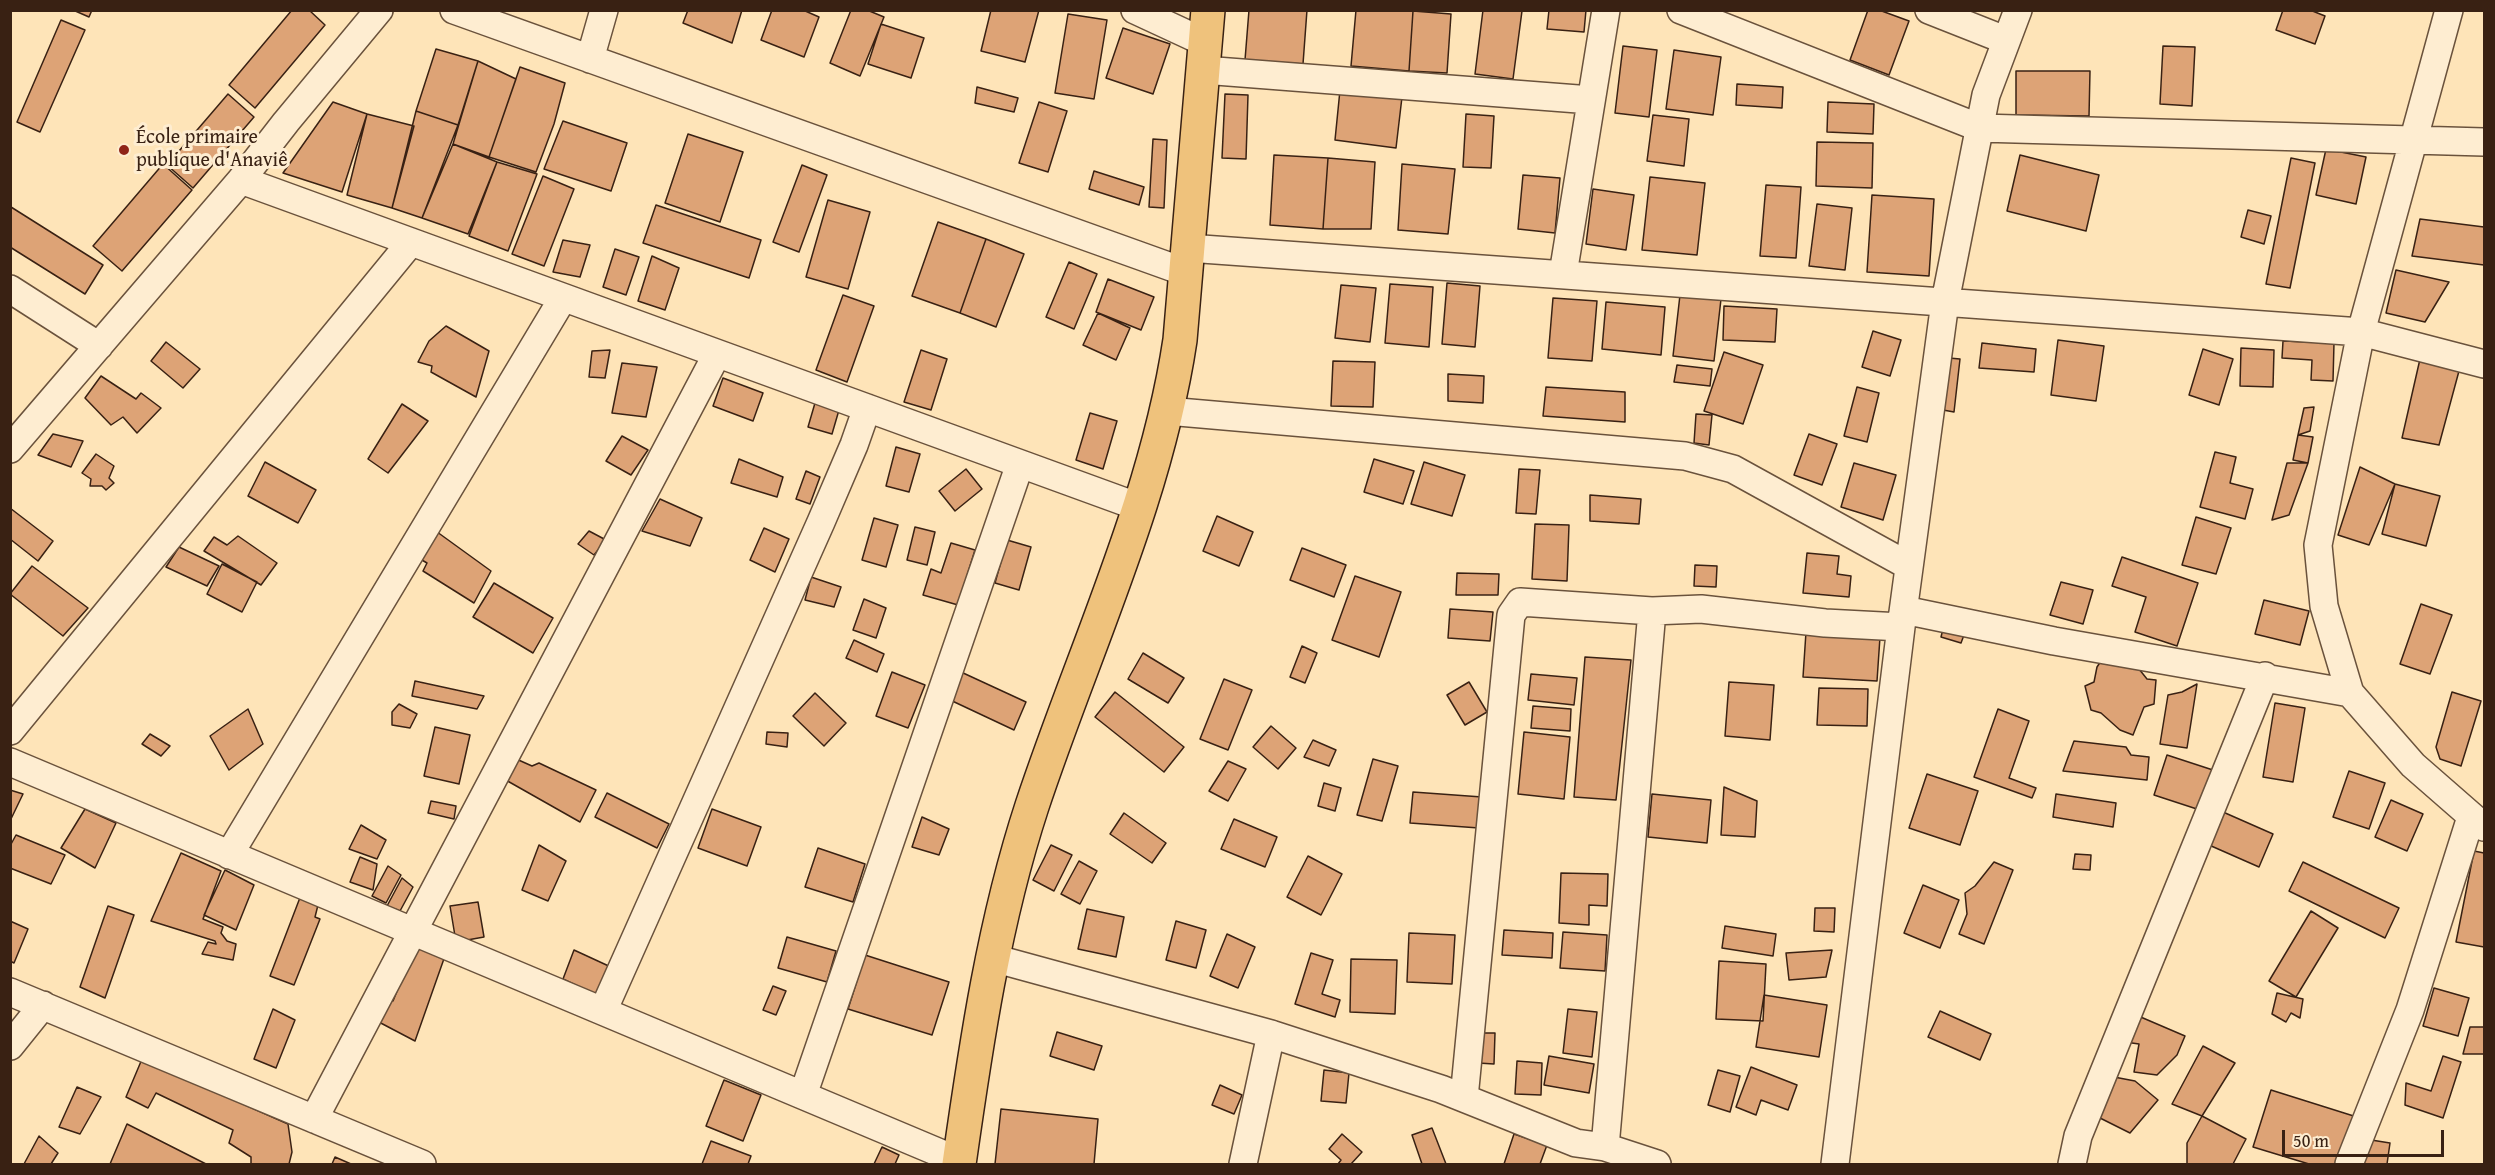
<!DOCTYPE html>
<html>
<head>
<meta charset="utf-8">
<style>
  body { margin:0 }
  #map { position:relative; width:2495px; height:1175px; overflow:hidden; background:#fee4b8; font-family:"Gentium Book Plus",serif }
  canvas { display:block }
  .frame { position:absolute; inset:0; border:12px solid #392113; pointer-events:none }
  .scale { position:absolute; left:2282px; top:1130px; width:162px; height:27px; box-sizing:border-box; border:3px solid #392113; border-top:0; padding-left:8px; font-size:18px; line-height:21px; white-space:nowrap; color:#392113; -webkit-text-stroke:4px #feedd1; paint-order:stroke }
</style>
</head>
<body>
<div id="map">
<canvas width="2495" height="1175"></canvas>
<div class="frame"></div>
<div class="scale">50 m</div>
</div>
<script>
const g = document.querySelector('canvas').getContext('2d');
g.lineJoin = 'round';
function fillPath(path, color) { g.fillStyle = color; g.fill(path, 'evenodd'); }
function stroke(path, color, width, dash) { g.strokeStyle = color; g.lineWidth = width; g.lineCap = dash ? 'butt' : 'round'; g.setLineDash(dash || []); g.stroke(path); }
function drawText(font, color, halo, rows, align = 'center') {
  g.font = font + ' "Gentium Book Plus",serif'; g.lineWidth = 6; g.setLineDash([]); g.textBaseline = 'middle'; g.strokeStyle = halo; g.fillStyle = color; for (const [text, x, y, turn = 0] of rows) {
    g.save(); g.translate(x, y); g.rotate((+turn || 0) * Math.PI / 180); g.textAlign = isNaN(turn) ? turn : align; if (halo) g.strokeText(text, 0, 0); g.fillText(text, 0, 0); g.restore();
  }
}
const building = new Path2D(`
  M73 10H92L89 17Z
  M292 10H309L325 25 255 108 229 85Z
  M688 10H742L732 43 683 23Z
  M772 10H803L819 17 804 57 761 40Z
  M851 10H867L884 17 860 76 830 63Z
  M991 10H1039L1025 62 981 51Z
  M1249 10H1307L1303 64 1245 60Z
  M1356 10 1413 11 1409 71 1351 66Z
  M1483 10 1522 11 1513 79 1475 74Z
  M1549 10H1586L1584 32 1547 29Z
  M1868 10H1879L1909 21 1889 75 1850 60Z
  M2283 10H2310L2325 16 2315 44 2276 30Z
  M1413 11 1451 14 1447 73 1409 71Z
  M1068 14 1107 20 1094 99 1055 93Z
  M61 20 85 30 40 132 17 122Z
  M881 24 924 38 911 78 868 64Z
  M1123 28 1170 44 1153 94 1106 78Z
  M1623 46 1657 50 1649 117 1615 113Z
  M2163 46 2195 47 2192 106 2160 104Z
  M436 49 478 61 458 125 416 111Z
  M1674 50 1721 57 1713 115 1666 109Z
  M478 61 516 79 489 157 453 144Z
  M520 67 565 83 554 124 536 172 489 157Z
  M2016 71H2090L2089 116 2016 115Z
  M1737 84 1783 87 1782 108 1736 105Z
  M977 87 1018 98 1014 112 975 103Z
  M1340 90 1402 97 1396 148 1335 140Z
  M228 94 254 117 193 188 167 165Z
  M1225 94 1248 95 1246 159 1222 158Z
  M333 102 367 114 342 192 283 173Z
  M1039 102 1067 111 1048 172 1019 163Z
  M1828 102 1874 104 1873 134 1827 132Z
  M416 111 458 125 422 218 392 208Z
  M367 114 414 126 392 208 347 195Z
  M1466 114 1494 116 1491 168 1463 167Z
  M1653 115 1689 119 1684 166 1647 161Z
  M563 121 627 143 611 191 544 169Z
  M688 134 743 152 720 222 665 203Z
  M1153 139 1167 140 1164 208 1149 207Z
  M1817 142 1873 143 1872 188 1816 186Z
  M453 144 497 162 468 234 422 218Z
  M2326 149 2366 157 2356 204 2316 195Z
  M1274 155 1328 158 1323 229 1270 225Z
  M2020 155 2099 175 2086 231 2007 211Z
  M1328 158 1375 162 1371 229H1323Z
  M2291 158 2315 163 2290 288 2266 284Z
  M497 162 537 174 508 251 469 236Z
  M163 164 192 190 122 271 93 246Z
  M1402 164 1455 169 1448 234 1398 230Z
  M802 165 827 175 799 252 773 242Z
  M1094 171 1144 187 1139 205 1089 189Z
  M1523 175 1560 178 1555 233 1518 229Z
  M543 176 574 189 544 266 512 254Z
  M1650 177 1705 183 1697 255 1642 250Z
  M1766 185 1801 187 1796 258 1760 256Z
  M1593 189 1634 195 1626 250 1586 244Z
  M1872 195 1934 199 1929 276 1867 272Z
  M828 200 870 212 848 289 806 277Z
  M1817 204 1852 208 1845 270 1809 266Z
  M656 205 761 240 749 278 643 243Z
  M11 207 103 265 85 294 10 247Z
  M2248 210 2271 216 2264 244 2241 237Z
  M2420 219 2484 227V265L2412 256Z
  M938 222 986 239 960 313 912 296Z
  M986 239 1024 254 996 327 960 313Z
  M563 240 590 245 580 277 553 272Z
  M615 249 639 257 626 295 603 287Z
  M652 256 679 268 665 310 638 301Z
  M1069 262 1097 274 1074 329 1046 317Z
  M2396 270 2449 282 2425 322 2386 313Z
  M1108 279 1154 297 1141 330 1096 312Z
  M1447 283 1480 286 1475 347 1442 344Z
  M1390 284 1433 287 1429 347 1385 343Z
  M1341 285 1376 288 1370 342 1335 338Z
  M843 295 874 306 847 382 816 370Z
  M1680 295 1721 299 1714 361 1673 356Z
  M1553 298 1597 301 1592 361 1548 358Z
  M1606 302 1665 307 1661 355 1602 349Z
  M1724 306 1777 309 1775 342 1723 340Z
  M1098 313 1130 328 1116 360 1083 345Z
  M446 326 489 351 476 397 431 372 432 366 418 362 429 341Z
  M1873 331 1901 340 1890 376 1862 367Z
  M2058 340 2104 346 2096 401 2051 395Z
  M2283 341 2334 343 2333 381 2311 380 2312 360 2282 358Z
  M166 342 200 369 183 388 151 361Z
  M1982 343 2036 349 2034 372 1979 368Z
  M2241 348 2274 350 2273 387 2240 386Z
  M2203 349 2233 359 2219 405 2189 395Z
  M610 350 605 378 589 377 592 351Z
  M921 350 947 359 931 410 904 402Z
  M1724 352 1763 365 1743 424 1704 411Z
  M1949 358 1960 359 1954 412 1943 410Z
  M2420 359 2459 371 2439 445 2402 438Z
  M1333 361 1375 362 1373 407 1331 406Z
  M622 363 657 367 646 417 612 413Z
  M1677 365 1712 369 1710 386 1674 382Z
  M1448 374 1484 376 1483 403 1448 401Z
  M101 376 136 399 141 393 161 408 137 433 123 417 111 425 85 398Z
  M723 378 763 393 753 421 713 406Z
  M1546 387 1625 392V422L1543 416Z
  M1857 387 1879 393 1867 442 1844 436Z
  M815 403 839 410 832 434 808 427Z
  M402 404 428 421 388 473 368 459Z
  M2314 407 2310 431 2298 435 2304 408Z
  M1090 413 1117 421 1103 469 1076 460Z
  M1696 414 1712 415 1709 445 1694 443Z
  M53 434 83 441 71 467 38 455Z
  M1809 434 1837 444 1822 485 1794 475Z
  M2298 435 2313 437 2308 463 2293 460Z
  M622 436 648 450 631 475 606 461Z
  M896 447 920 454 909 492 886 486Z
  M2215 452 2236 457 2230 483 2253 489 2245 519 2200 507Z
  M96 454 114 466 109 478 114 483 106 490 102 486H90L91 479 82 473Z
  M739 459 783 477 777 497 731 483Z
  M1374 459 1414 471 1403 504 1364 492Z
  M265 462 316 490 298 523 248 496Z
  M1424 462 1465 475 1452 516 1411 504Z
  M1854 463 1896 475 1883 520 1841 507Z
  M2287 463H2308L2289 515 2272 520Z
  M2360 467 2395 484 2369 545 2338 535Z
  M966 469 982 489 955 511 939 491Z
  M1519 469 1540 470 1536 514 1516 513Z
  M806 471 820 477 810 504 796 499Z
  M2395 484 2440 496 2426 546 2382 534Z
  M1590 495 1641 499 1639 524 1590 521Z
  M660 499 702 518 690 546 642 531Z
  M10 508 53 541 38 561 10 539Z
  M1217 516 1253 532 1239 566 1203 551Z
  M2196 517 2231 528 2216 574 2182 565Z
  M874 518 898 525 886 567 862 560Z
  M1535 524 1569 525 1567 581 1532 579Z
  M915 527 935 532 927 565 907 560Z
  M764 528 789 539 775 572 750 560Z
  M433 529 491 571 474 603 423 571 427 563 415 556Z
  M589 531 606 540 594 555 578 544Z
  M238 536 277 563 261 585 204 551 214 537 227 545Z
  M1007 540 1031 547 1019 590 995 583Z
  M951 543 975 550 958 605 923 595 931 569 941 573Z
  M179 547 219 566 207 586 166 567Z
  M1302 548 1346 565 1334 597 1290 580Z
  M1807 553 1839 556 1837 574 1851 576 1849 597 1803 593Z
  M2122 557 2198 583 2177 646 2135 632 2146 597 2112 586Z
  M222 564 257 582 242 612 207 594Z
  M1695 565 1717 566 1716 587 1694 586Z
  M32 566 88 608 63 636 10 594Z
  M1457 573 1499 574 1498 595H1456Z
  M1355 576 1401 592 1379 657 1332 640Z
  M811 577 841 587 834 607 805 600Z
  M2061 582 2093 590 2083 624 2050 615Z
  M494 583 553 618 533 653 473 617Z
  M864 599 886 608 876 638 853 630Z
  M2264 600 2309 611 2300 645 2255 634Z
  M2421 604 2452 615 2430 674 2400 664Z
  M1450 609 1493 612 1490 641 1448 638Z
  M1943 629 1964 635 1961 643 1941 637Z
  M1806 632 1880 637 1877 681 1803 677Z
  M854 640 884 654 877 672 846 658Z
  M1302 646 1317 653 1305 683 1290 677Z
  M2107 652 2135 664 2147 679 2156 680 2154 704 2144 707 2133 735 2120 730 2101 713 2091 710 2085 686 2094 682 2097 667Z
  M1143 653 1184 678 1168 703 1128 679Z
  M1585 657 1631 660 1616 800 1574 797Z
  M892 672 925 685 908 728 876 716Z
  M961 672 1026 702 1014 730 948 699Z
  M1531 674 1577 678 1574 705 1528 700Z
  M1224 679 1252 690 1228 750 1200 739Z
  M415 681 484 696 477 709 412 696Z
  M1469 682 1487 712 1465 725 1447 695Z
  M1729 682 1774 685 1770 740 1725 736Z
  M2197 684 2187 748 2160 744 2168 695 2182 692Z
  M1819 688 1868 689 1867 726 1817 725Z
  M1115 692 1184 747 1164 772 1095 717Z
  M2452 692 2481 701 2461 766 2440 759 2436 747Z
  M815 693 846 723 824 746 793 716Z
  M2275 703 2305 708 2293 782 2263 777Z
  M399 704 417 714 410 728 392 725V712Z
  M1533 706 1571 709 1570 731 1531 728Z
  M248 709 263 744 229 770 210 736Z
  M1998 709 2029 721 2009 778 2036 788 2032 798 1974 777Z
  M1271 726 1296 748 1278 769 1253 747Z
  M435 727 470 735 459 784 424 776Z
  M767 732 788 733 787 747 766 744Z
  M1524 732 1570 737 1564 799 1518 794Z
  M150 734 170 746 161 756 142 744Z
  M1313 740 1336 750 1329 766 1304 757Z
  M2074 741 2126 747 2131 755 2149 757 2147 780 2063 771Z
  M2167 755 2219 772 2206 812 2154 795Z
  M514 758 532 766 539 763 596 790 580 822 504 779Z
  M1373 759 1398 766 1382 821 1357 815Z
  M1228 761 1246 769 1228 801 1209 791Z
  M2349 771 2385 783 2369 829 2333 817Z
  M1927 774 1978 791 1960 845 1909 828Z
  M1324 783 1341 788 1335 811 1318 806Z
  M1724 787 1757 801 1755 837 1721 835Z
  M10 790 23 794 10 821Z
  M1413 792 1482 797 1479 828 1410 823Z
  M607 793 669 824 657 848 595 817Z
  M1652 794 1711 800 1707 843 1648 837Z
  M2056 794 2116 803 2113 827 2053 817Z
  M2391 800 2423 814 2407 851 2375 837Z
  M431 801 456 806 454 819 428 813Z
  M85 809 116 823 95 868 61 848Z
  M712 809 761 827 747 866 698 848Z
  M2223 812 2273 834 2259 867 2209 845Z
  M1124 813 1166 843 1152 863 1110 834Z
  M922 817 949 829 939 855 912 847Z
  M1234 819 1277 837 1265 867 1221 849Z
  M361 825 386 840 377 859 349 849Z
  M16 835 65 855 51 884 10 868V846Z
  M539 845 566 861 548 901 522 890Z
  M1051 845 1072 855 1054 891 1033 880Z
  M818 848 865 864 853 902 805 887Z
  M2474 851 2484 853V947L2456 942Z
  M181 853 221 871 203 919 223 927 221 933 227 941 236 944 233 960 202 954 208 942 216 944 215 941 151 921Z
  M2075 854 2091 855 2090 870 2073 869Z
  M1308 856 1342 874 1321 915 1287 897Z
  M360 857 377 864 373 890 350 882Z
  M1079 861 1097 871 1080 904 1061 894Z
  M1994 862 2013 870 1984 944 1959 934 1967 914 1965 893 1975 886Z
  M2303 862 2399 908 2385 938 2289 891Z
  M388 866 401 875 386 903 372 896Z
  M225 870 254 885 236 930 204 915Z
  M1561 873 1608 874 1607 906 1589 905V925L1559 923Z
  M402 878 413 887 400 911 387 906Z
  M1923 885 1959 900 1940 948 1904 933Z
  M301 895 319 901 315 917 320 919 294 985 270 976Z
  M478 902 484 937 456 942 450 906Z
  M108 906 134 915 105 998 80 987Z
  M1815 908H1835L1834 932 1814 931Z
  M1087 909 1124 917 1116 957 1078 949Z
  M2311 911 2338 928 2296 997 2269 981Z
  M10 921 28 929 14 963 10 961Z
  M1176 921 1206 930 1196 968 1166 960Z
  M1725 926 1776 934 1773 956 1722 948Z
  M1504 930 1553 933 1552 958 1502 955Z
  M1563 932 1607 935 1605 971 1560 968Z
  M1409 933 1455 935 1452 984 1407 982Z
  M1227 934 1255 947 1238 988 1210 976Z
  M787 937 836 951 827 982 778 968Z
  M418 939 446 953 415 1041 375 1020 382 1001H393Z
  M574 950 613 968 600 997 563 979Z
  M1832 950 1826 977 1789 980 1786 953Z
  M1311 953 1333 960 1322 994 1340 1000 1335 1017 1295 1004Z
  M865 955 949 982 932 1035 848 1009Z
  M1351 959 1397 960 1395 1014 1350 1012Z
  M1719 961 1766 964 1763 1021 1716 1019Z
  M773 986 786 991 776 1015 763 1010Z
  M2434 988 2469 998 2458 1036 2423 1026Z
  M2277 993 2303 999 2300 1018 2291 1013 2286 1022 2272 1014Z
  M1764 995 1827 1005 1819 1057 1756 1047Z
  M273 1009 295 1020 276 1068 254 1059Z
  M1568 1009 1597 1012 1592 1057 1563 1053Z
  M1940 1011 1991 1034 1980 1060 1928 1037Z
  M2136 1015 2185 1036 2177 1055 2157 1075 2134 1072 2139 1044 2125 1042Z
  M2470 1027H2484V1054H2463Z
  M1057 1032 1102 1046 1094 1070 1050 1056Z
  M1479 1033H1495L1494 1064 1478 1063Z
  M2203 1046 2235 1063 2202 1116 2172 1104Z
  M1549 1056 1594 1064 1589 1093 1544 1085Z
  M2443 1056 2461 1062 2443 1118 2405 1105 2406 1083 2431 1091Z
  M142 1059 288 1124 292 1152 289 1164H251V1157L229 1143 233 1130 156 1093 148 1108 126 1097Z
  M1517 1061 1542 1063 1541 1095 1515 1094Z
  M1751 1067 1797 1085 1788 1110 1761 1100 1756 1115 1736 1107Z
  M1324 1070 1349 1073 1346 1103 1321 1101Z
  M1718 1070 1740 1076 1730 1112 1708 1105Z
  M2114 1077 2135 1081 2158 1100 2130 1133 2096 1116Z
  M724 1080 761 1095 743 1141 706 1126Z
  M1220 1085 1242 1095 1234 1114 1212 1105Z
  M77 1087 101 1097 80 1134 59 1127Z
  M2271 1090 2360 1118 2345 1164H2309L2253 1147Z
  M1001 1109 1098 1119 1094 1164H995Z
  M2202 1116 2246 1139 2233 1164H2187V1143Z
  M127 1124 206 1164H110Z
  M1432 1128 1446 1164H1422L1412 1135Z
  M1342 1134 1362 1152 1351 1164H1338L1341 1160 1329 1149Z
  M1514 1134 1547 1145 1540 1164H1504Z
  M39 1136 58 1153 51 1164H24Z
  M2365 1139 2390 1143 2387 1164H2354Z
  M711 1141 751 1156 748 1164H702Z
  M882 1147 899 1155 895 1164H874Z
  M335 1157 351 1164H332Z`);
const minor = new Path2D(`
  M454 10 1185 272
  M1135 10 1204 42
  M1681 10 1980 128 2484 142
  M1929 10 2005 40
  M2449 10 2361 332 2318 545 2324 606 2350 693 2413 765 2484 827
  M590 59 604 10
  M1203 70 1591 100
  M241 180 1139 507
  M1188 248 2361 332 2484 364
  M1563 274 1606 10
  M10 289 99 346
  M1167 411 1685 456 1733 469 1909 566
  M10 449 241 180 286 122 379 10
  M1904 610 2054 641 2350 693
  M10 731 411 242
  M10 762 959 1161
  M229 855 563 298
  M993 958 1271 1034 1441 1089 1576 1143 1605 1147 1657 1164
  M10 992 422 1164
  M603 1011 821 522 854 445 867 408
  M10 1046 43 1005
  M803 1095 1020 464
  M1464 1098 1511 615 1520 602 1652 611 1701 609 1825 623 1901 627
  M314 1119 717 354
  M1605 1147 1652 611
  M1243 1164 1271 1034
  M1835 1164 1901 627 1945 302 1986 95 2018 10
  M2072 1164 2078 1136 2265 676
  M2349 1164 2410 1010 2471 817`);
const major = new Path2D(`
  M959 1164C976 1044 994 922 1032 806 1083 652 1156 501 1180 340L1208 10`);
const markers = [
  [124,150,6,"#8f2418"]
];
const poiNames = [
  ["École primaire",136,138],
  ["publique d'Anaviê",136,161]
];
fillPath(building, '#dda376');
stroke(building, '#392113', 1.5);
stroke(minor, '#6a523c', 30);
stroke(major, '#392113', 36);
stroke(minor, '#feedd1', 27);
stroke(major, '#efc27c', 33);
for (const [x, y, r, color] of markers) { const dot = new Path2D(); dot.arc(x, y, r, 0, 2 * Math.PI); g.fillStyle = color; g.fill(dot); stroke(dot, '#feedd1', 2); }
drawText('20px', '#392113', '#feedd1', poiNames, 'left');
</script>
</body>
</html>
